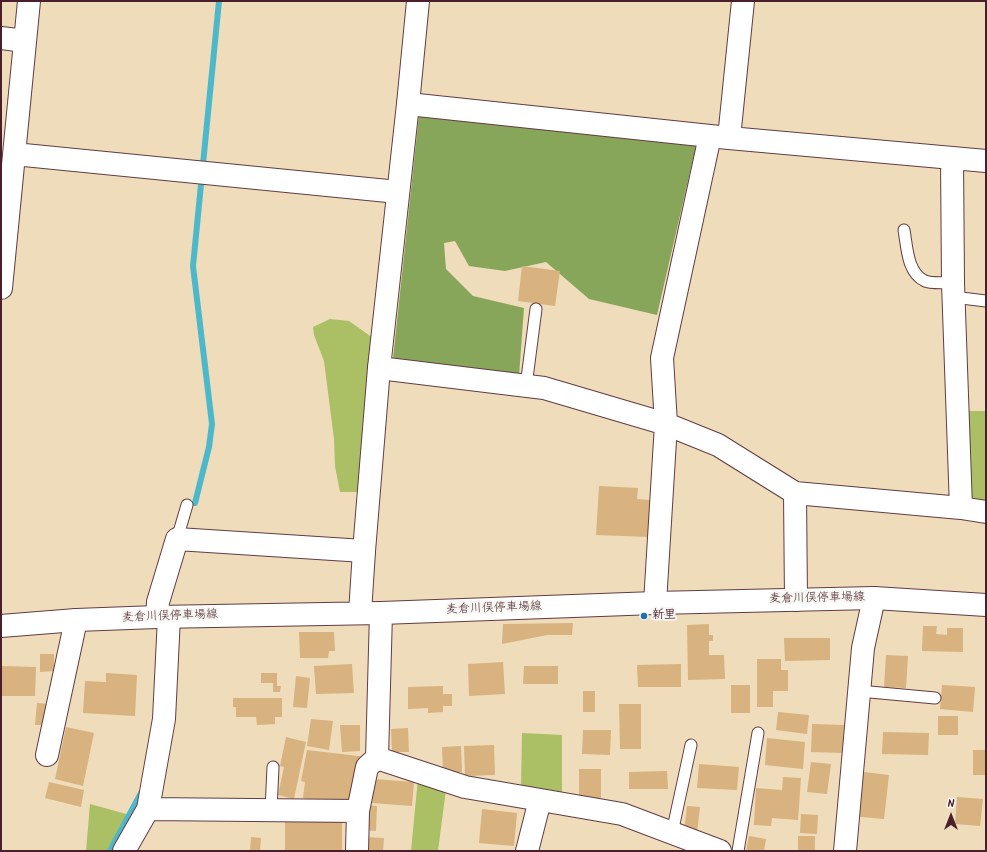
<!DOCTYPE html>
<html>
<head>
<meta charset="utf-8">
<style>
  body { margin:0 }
  #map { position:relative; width:987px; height:852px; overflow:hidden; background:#efdcbb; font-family:Kalam,sans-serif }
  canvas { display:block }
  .frame { position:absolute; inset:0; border:2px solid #4a1f2b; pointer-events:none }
  .north { position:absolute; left:931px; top:796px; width:40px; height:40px; -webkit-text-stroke:3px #f6f6f2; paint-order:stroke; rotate:0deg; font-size:11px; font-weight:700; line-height:16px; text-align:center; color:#4a1f2b }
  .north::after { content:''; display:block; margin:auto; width:14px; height:18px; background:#4a1f2b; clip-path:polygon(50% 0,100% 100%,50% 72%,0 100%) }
</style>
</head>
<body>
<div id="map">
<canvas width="987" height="852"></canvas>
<div class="frame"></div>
<div class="north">N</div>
</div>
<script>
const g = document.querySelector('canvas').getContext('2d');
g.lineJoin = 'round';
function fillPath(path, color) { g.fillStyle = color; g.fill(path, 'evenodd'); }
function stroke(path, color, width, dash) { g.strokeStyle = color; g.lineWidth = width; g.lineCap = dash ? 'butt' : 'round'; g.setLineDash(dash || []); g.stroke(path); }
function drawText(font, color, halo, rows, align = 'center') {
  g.font = font + ' Kalam,"Klee One",sans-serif'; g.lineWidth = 4; g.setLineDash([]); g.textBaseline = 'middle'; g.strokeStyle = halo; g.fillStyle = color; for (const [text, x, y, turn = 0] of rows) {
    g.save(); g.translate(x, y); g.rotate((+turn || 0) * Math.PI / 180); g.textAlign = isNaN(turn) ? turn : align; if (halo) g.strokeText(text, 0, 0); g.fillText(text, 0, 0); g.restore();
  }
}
const green = new Path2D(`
  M330 319 349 321 373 338 360 492H340L335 466 334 439 324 361 314 335 313 327Z
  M966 411H986V505L970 499Z
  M522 733 562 735V795L521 787Z
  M418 778 446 789 438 851H411Z
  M90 804 130 815 109 851H86Z`);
const forest = new Path2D(`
  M419 115 696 146 657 315 589 299 546 262 505 271 469 266 455 241 444 243 446 269 473 296 524 308 519 376 393 359Z`);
const stream = new Path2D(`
  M195 503 209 447 212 424 193 266 219 1
  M110 851 141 793`);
const building = new Path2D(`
  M522 266 560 271 555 306 518 301Z
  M599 486 638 488 637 499 650 500 649 537 596 535Z
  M573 623 572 635H547L502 644 503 624Z
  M709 624V635H713V641H709V655H724L725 679 688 680 687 625Z
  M923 626H937L936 634 947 635V628H963V652L922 651Z
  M299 632H334L335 651H329L328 658H300Z
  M784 638H830V660L785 661Z
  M40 654H54V671L40 672Z
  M886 655 908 656 906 688 884 687Z
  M757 659H781V670H788V691H773V707H757Z
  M503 662 505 694 469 696 468 664Z
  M352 664 354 693 316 694 314 666Z
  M681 664V687H638L637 665Z
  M1 666 36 667 35 696H1Z
  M524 666H558V684H523Z
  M106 673 137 675 135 716 83 713 85 681 106 682Z
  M261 673H277V686H281L280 692H273V683H261Z
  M296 676 310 678 307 708 293 707Z
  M731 685H750V713H731Z
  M942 685 975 687 973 712 940 709Z
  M443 686V694H452V706H443V712L428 713V708L408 709V687Z
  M583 691H595V712H583Z
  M233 698H282V717H275V724L257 725 256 717H236V707H233Z
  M37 703 51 704 50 725H35Z
  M619 704H641V749H620Z
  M778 712 809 715 807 734 776 730Z
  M938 716H958V735H938Z
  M311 719 333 721 329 750 307 746Z
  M812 724 844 725 843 753 811 752Z
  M340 725H360V751L342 752Z
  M66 727 94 733 83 786 55 779Z
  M408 728 409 752H392L391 729Z
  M583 730H611L610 755 582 754Z
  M883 732 929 733 928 755 882 754Z
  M286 737 306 742 294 799 278 795 284 767 280 766Z
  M767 738 805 742 803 769 765 765Z
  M494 745 495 775 465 776 464 746Z
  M461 746 462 772H443L442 747Z
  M307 750 367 757 355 807 303 798 305 782 301 781Z
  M973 750H986V775H973Z
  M811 762 831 764 827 794 807 792Z
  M699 764 739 767 737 790 697 788Z
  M579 769H601V798H579Z
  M667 771 668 789H629V772Z
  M856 771 889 775 884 819 851 816Z
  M783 777 801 778 798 820 772 818 771 826 754 825 756 788 782 790Z
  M374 779 414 782 412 806 372 803Z
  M49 782 84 790 81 807 45 798Z
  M957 797 983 799 980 826 955 824Z
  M365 805 377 806 376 831 364 830Z
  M687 806 700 807 697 833 684 831Z
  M482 809 517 813 514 846 479 843Z
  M801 814 818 815 817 834 800 833Z
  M285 822H342V851H285Z
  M749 836 766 839 764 851H746Z
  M798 836H815V851H798Z
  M251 837 261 838 260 851H250Z
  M364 837 384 838 383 851H363Z`);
const lane = new Path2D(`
  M904 230C907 246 907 273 925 281 932 284 945 282 953 283
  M953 297 986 301
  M526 386 536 309
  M177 539 187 505
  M859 691 935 698
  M271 810 273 767
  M672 833 691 745
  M738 851 758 733`);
const street = new Path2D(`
  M1 38 25 41
  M408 104 729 138 986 161
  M729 138 743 1
  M14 154 398 192
  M952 158 953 283 961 508
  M1 288 29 1
  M379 368 544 388 666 424 718 445 795 493 961 508 986 512
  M795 493 796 600
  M655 603 666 424 662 358 710 136
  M157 617 158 602 177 539 364 551
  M47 755 76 620
  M377 758 465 787 622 814 720 851
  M148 809 358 811
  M124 851 148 809 164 719 169 617
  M357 851 358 811 367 767 377 758 381 613
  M527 851 540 800
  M845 851 863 648 874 598`);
const secondary = new Path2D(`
  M360 613 364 551 379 368 408 104 418 1
  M1 626 76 620 157 617 381 613 655 603 874 598 986 605`);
const markers = [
  [644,616,4,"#1f6fb2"]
];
const streetNames = [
  ["麦倉川俣停車場線",817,599,-1],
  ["麦倉川俣停車場線",494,609,-2],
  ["麦倉川俣停車場線",170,617,-2]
];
const poiNames = [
  ["新里",652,616]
];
fillPath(green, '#abbf64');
fillPath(forest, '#88a65a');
stroke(stream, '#4eb8cb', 6);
fillPath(building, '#d8b27f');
stroke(lane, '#633b41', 13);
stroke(street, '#633b41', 24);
stroke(secondary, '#633b41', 24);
stroke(lane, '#fff', 11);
stroke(street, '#fff', 22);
stroke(secondary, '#fff', 22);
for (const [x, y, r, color] of markers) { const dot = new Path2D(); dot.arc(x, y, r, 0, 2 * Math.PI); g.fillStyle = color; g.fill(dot); stroke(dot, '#f6f6f2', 1.5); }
drawText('12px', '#4a1f2b', '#f6f6f2', streetNames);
drawText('bold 12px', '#4a1f2b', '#f6f6f2', poiNames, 'left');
</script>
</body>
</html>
